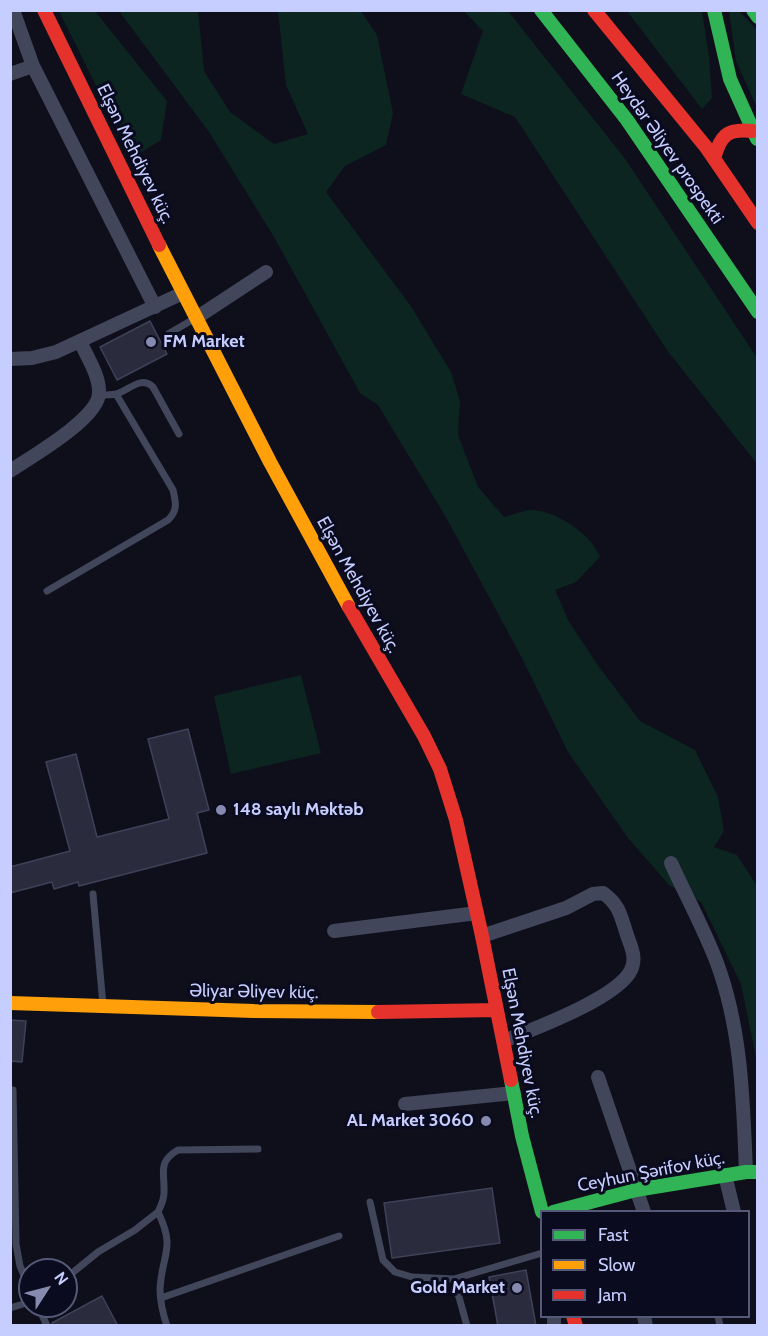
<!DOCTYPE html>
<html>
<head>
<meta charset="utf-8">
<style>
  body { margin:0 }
  #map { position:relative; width:768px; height:1336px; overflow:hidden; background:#0e0f1a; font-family:Cabin,sans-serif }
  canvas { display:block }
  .frame { position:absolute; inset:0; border:12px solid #c6cdff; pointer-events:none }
  .legend { position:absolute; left:540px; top:1210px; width:210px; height:108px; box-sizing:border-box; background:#0a0b1e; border:2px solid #555978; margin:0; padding:8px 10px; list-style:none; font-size:18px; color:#c6cdff }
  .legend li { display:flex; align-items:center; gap:12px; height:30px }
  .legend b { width:30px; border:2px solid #555978 }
  .north { position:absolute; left:18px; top:1258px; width:60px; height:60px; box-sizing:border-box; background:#0a0b1e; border:2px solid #555978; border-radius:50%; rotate:54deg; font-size:16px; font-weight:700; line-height:24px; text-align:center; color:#c6cdff }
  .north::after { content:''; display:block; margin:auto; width:21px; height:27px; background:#868aaf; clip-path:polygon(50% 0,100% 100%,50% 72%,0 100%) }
</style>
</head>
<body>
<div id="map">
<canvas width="768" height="1336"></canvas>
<div class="frame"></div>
<ul class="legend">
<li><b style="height:8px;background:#30b455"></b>Fast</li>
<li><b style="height:8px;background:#ff9f0a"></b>Slow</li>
<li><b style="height:8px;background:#e5322d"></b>Jam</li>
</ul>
<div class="north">N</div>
</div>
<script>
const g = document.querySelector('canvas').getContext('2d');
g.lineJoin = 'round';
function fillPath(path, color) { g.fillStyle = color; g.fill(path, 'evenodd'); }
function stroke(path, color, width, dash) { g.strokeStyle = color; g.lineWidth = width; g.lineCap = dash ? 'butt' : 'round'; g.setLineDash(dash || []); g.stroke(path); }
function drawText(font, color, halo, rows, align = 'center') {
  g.font = font + ' Cabin,sans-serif'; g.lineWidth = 6; g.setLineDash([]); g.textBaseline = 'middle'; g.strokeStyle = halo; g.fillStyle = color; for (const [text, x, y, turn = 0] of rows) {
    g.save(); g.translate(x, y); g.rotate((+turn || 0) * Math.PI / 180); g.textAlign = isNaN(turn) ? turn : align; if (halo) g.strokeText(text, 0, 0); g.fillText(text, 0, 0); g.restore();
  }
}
const green = new Path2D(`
  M59 11H95L167 101 161 140 132 158Z
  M119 11H198L204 71 230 112 274 144 308 134 286 85 278 11H361L377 35 393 113 386 145 345 166 326 192 410 305 451 372 460 401 458 435 478 487 504 517C513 515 524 510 532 510 557 511 591 534 600 557L576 582 555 590 569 622 597 664 640 721 695 750 718 797 724 831 714 847 737 855 757 886V1062L741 984 701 902 669 885 628 838 568 752 523 660 447 519 378 405 360 393 274 237 209 132Z
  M464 11H508L626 160 757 358V464L667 350 515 117 461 94 483 31Z
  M627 11H702L709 57 712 98 702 109Z
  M729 11H739L757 30V108L736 61Z
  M301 675 321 753 231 774 214 696Z`);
const building = new Path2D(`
  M150 321 167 354 117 380 100 347Z
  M188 729 209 810 197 813 207 853 79 886 78 882 54 889 52 882 10 893V867L70 851 46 762 76 754 97 837 169 819 148 739Z
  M10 1020 26 1021 22 1062 10 1061Z
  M492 1188 500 1243 392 1258 384 1203Z
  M526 1270 536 1326H498L489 1277Z
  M102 1296 118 1326H52V1323Z`);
const lane = new Path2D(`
  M168 334 194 319
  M100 395C105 395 111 395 116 394 129 391 140 375 153 387L179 434
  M47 591 168 520C178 510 176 503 173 490L116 394
  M93 894 103 1005
  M13 1090 16 1244 20 1266 30 1289
  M370 1202 383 1260 395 1272 412 1277 454 1279 542 1253
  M66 1278 98 1252 135 1230 158 1212
  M454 1279 467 1326
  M161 1298 339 1236
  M38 1306 47 1326
  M10 1308 30 1302
  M718 1316 720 1326
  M167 1326C163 1314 160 1301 160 1289 162 1253 176 1249 158 1212 161 1206 164 1199 164 1193 165 1173 157 1162 178 1150L258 1149`);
const street = new Path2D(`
  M13 10 33 66 155 307
  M10 74 33 66
  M196 318 266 272
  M10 359 32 358 56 352 183 293
  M10 471C31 457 99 418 99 393 100 376 87 357 80 341
  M671 863C686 896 704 929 717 963 742 1031 743 1101 746 1172
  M334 931 477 913
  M482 936 566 908 593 894 603 893C620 905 621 917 627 935 631 947 637 958 631 970 618 998 533 1029 504 1041
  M598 1077 644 1212
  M405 1104 514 1093
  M725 1175 734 1212
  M644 1316 646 1326
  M554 1326V1316`);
const fast = new Path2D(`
  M541 10 627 120 758 312
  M714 10 730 79 757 139
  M753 10 758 17
  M511 1080 522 1136 542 1212
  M553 1212 636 1190 746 1172H758`);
const slow = new Path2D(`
  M159 245 270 462 349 607
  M10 1003 254 1011 378 1012`);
const jam = new Path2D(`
  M44 10 159 245
  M594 10 706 147 758 223
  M714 159C720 136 727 128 752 131
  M349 607 424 736 440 769 456 820 482 936 511 1080
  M378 1012 497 1010
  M573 1316 576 1326`);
const markers = [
  [151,342,6,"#868aaf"],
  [221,810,6,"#868aaf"],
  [486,1121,6,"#868aaf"],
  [517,1288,6,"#868aaf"]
];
const streetNames = [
  ["Heydər Əliyev prospekti",667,148,55],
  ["Elşən Mehdiyev küç.",135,154,64],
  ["Elşən Mehdiyev küç.",358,585,61],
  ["Əliyar Əliyev küç.",254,992,1],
  ["Elşən Mehdiyev küç.",522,1043,79],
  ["Ceyhun Şərifov küç.",651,1172,-11]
];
const poiNames = [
  ["FM Market",163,342],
  ["148 saylı Məktəb",233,810],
  ["AL Market 3060",474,1121,"right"],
  ["Gold Market",505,1288,"right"]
];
fillPath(green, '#0c2520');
fillPath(building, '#2a2c3d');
stroke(building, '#3f4158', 1.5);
stroke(lane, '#41465b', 7);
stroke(street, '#41465b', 14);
stroke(fast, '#30b455', 14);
stroke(slow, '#ff9f0a', 14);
stroke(jam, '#e5322d', 14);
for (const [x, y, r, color] of markers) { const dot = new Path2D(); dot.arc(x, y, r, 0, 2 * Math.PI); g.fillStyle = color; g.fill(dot); stroke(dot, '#0a0b1e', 2); }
drawText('18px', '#c6cdff', '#0a0b1e', streetNames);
drawText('bold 18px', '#c6cdff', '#0a0b1e', poiNames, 'left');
</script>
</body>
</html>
